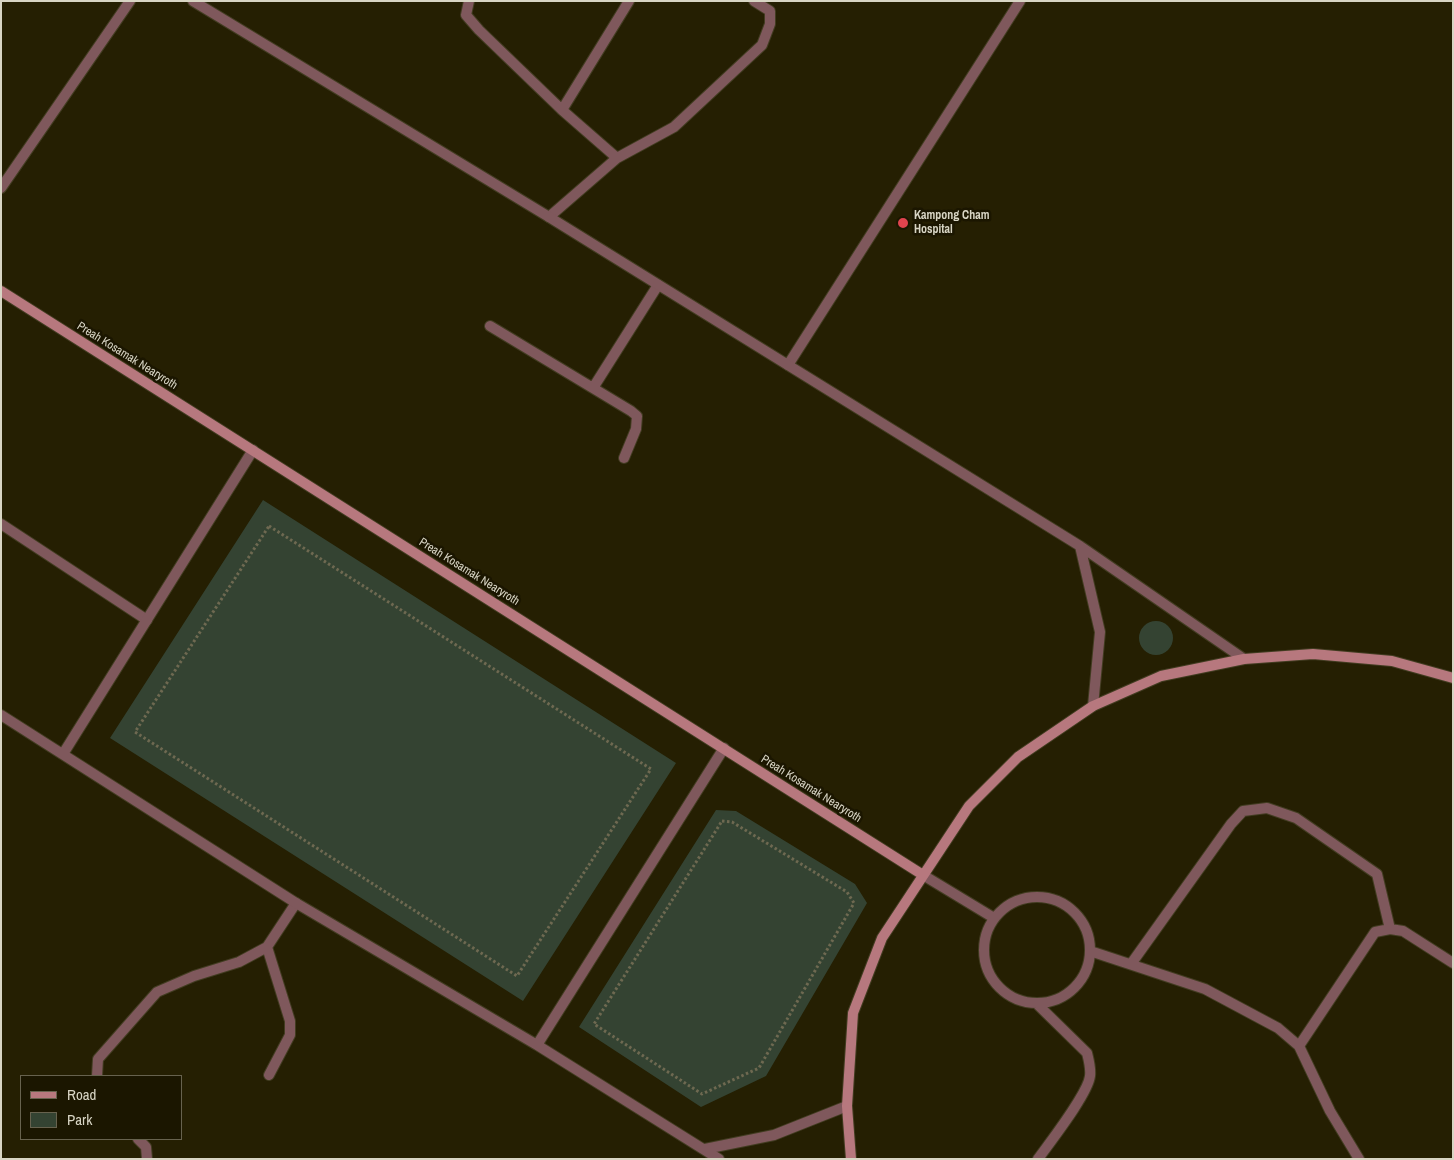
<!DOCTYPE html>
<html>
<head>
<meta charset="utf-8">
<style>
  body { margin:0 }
  #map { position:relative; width:1454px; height:1160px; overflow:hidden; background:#251f02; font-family:"Archivo Narrow",sans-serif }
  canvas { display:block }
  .frame { position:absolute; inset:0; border:2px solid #d8d5c4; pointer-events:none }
  .legend { position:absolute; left:20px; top:1075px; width:162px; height:65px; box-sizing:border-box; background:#1b1600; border:1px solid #67624e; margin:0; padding:6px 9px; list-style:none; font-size:15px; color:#d8d5c4 }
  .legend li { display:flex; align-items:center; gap:10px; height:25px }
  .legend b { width:25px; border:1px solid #67624e }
</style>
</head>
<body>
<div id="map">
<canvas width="1454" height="1160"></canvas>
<div class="frame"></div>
<ul class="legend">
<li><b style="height:6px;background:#b7787e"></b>Road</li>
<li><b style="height:14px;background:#344332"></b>Park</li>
</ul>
</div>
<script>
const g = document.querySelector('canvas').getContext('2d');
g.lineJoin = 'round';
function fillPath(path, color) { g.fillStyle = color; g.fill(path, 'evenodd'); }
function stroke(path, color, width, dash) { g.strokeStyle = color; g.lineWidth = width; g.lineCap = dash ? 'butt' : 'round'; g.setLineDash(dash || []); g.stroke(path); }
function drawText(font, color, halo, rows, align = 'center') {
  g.font = font + ' "Archivo Narrow",sans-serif'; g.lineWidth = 5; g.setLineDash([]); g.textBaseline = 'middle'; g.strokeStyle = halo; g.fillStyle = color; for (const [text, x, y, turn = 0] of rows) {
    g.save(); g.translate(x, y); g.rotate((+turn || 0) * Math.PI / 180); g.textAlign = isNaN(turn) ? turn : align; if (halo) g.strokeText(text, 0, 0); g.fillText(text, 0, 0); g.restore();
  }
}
const green = new Path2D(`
  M263 500 676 763 523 1001 110 738Z
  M1139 638a17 17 0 1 1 34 0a17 17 0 1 1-34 0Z
  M716 810 736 811 855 884 867 903 766 1076 701 1107 579 1027Z`);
const path = new Path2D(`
  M269 526 651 769 517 976 135 732Z
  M722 821 732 822 847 892 854 903 759 1068 702 1094 594 1024Z`);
const lane = new Path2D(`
  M469 1 466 15 479 30 562 110 617 158
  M562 110 629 1
  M549 217 617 158 674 127 762 45 770 24V11L754 1
  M490 326 631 411 637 416 636 429 624 458
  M788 365 1020 1
  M593 388 658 285
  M1 524 147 620
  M923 875 994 918
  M984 950a53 53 0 1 1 106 0a53 53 0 1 1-106 0Z
  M267 947 290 1021V1035L269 1075
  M1090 951 1205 989 1278 1028 1299 1046 1330 1111 1359 1159
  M1131 964 1231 824 1243 811 1267 808 1296 818 1377 874 1390 929
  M1036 1003 1087 1053C1089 1061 1091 1068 1090 1076 1088 1094 1050 1142 1038 1159
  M1299 1046 1375 932 1390 929 1403 931 1453 963
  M97 1076 98 1059 157 992 194 976 239 962 267 947 296 903
  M138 1139 146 1147 147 1159`);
const street = new Path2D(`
  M193 1 549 217 1080 546 1244 659
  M1 188 130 1
  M1080 546 1100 632 1093 706
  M1 715 296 903 537 1045 719 1159
  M63 754 253 450
  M537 1045 724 748
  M705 1149 774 1135 847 1106`);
const secondary = new Path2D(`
  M1 291 923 875
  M851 1159 847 1106 853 1013 882 938 969 806 1018 757 1093 706 1161 676 1244 659 1313 654 1392 661 1453 678`);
const markers = [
  [903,223,6,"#e0444e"]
];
const poiNames = [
  ["Kampong Cham",914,216],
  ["Hospital",914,230]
];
const streetNames = [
  ["Preah Kosamak Nearyroth",127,356,32],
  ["Preah Kosamak Nearyroth",469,572,32],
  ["Preah Kosamak Nearyroth",811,789,32]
];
fillPath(green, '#344332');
stroke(lane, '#423c21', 12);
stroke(street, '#423c21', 12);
stroke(secondary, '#423c21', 12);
stroke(path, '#6e6951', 3, [2.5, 2.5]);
stroke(lane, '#7f585c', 10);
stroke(street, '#7f585c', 10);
stroke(secondary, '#b7787e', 10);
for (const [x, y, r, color] of markers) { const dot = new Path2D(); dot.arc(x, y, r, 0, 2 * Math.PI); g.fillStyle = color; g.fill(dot); stroke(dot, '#1b1600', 2); }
drawText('bold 12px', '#d8d5c4', '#1b1600', poiNames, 'left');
drawText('12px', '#d8d5c4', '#1b1600', streetNames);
</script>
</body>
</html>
